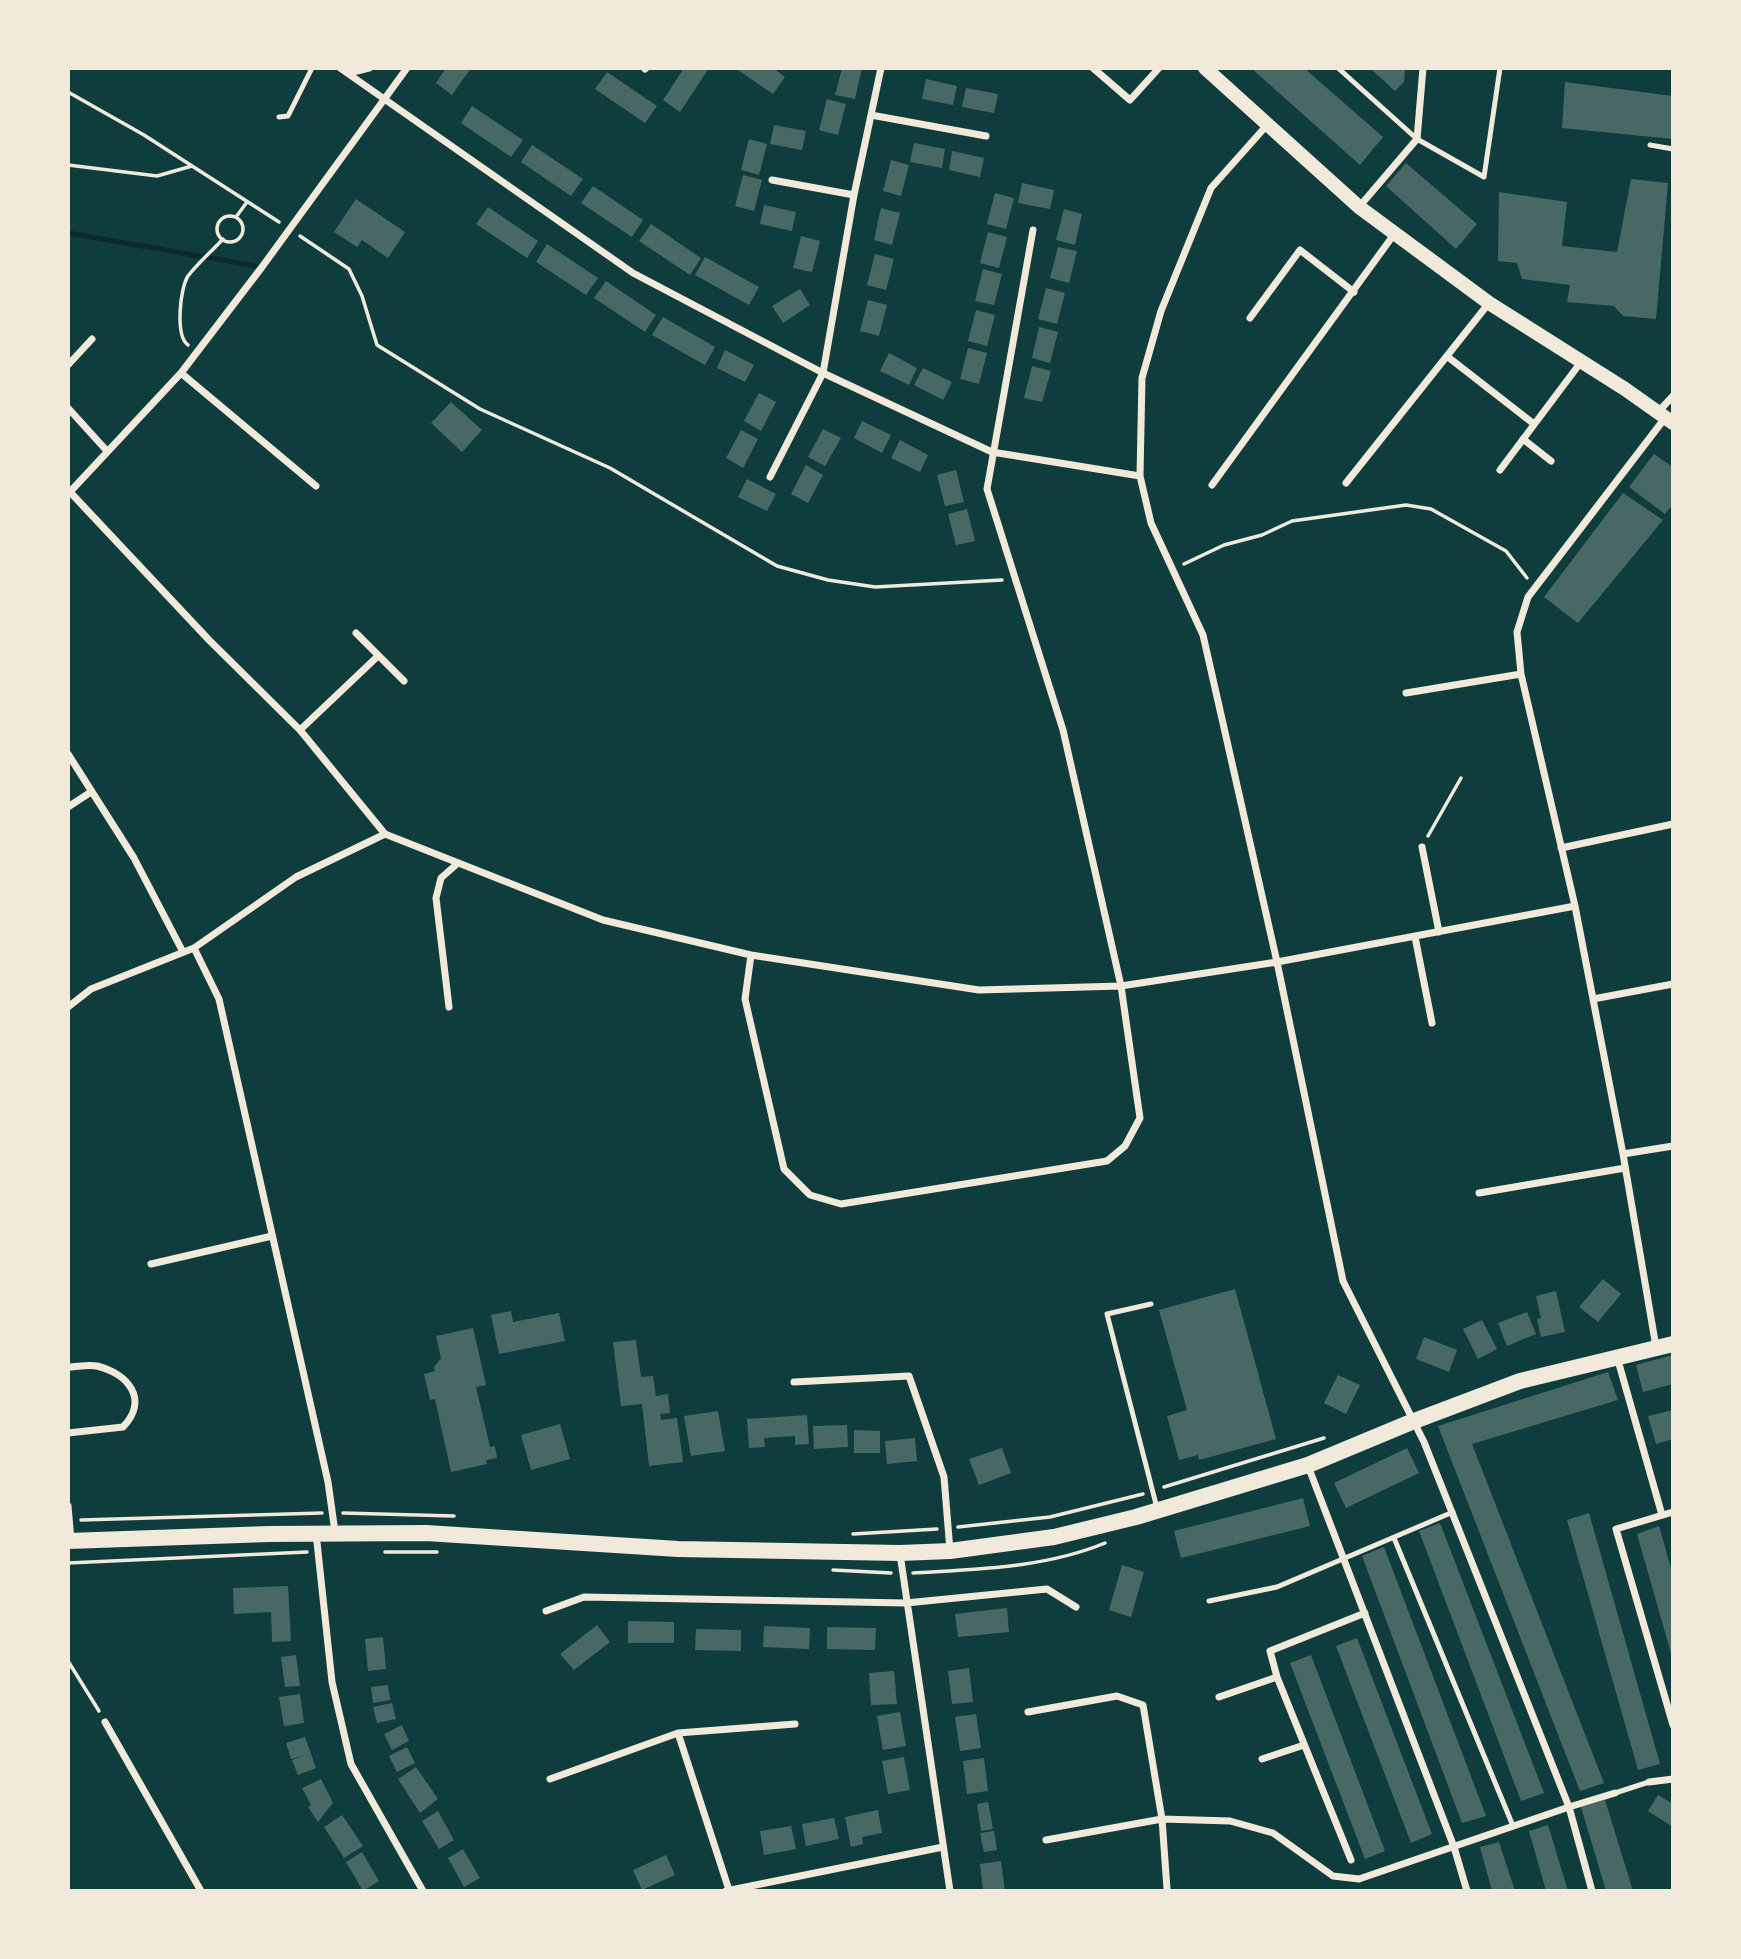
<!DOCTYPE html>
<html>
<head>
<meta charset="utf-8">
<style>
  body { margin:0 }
  #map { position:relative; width:1741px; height:1959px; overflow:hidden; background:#0f3d3e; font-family:"Playfair Display",serif }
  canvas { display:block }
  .frame { position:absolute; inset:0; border:70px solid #f1e9da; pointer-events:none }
</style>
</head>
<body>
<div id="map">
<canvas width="1741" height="1959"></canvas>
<div class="frame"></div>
</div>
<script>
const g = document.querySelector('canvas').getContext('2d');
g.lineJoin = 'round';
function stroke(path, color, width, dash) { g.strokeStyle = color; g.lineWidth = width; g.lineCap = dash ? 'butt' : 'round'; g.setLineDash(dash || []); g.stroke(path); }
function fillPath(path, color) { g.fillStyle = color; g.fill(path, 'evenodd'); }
const stream = new Path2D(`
  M68 233 262 267`);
const building = new Path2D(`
  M446 68H471L452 95 436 83Z
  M684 68H709L680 112 663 100Z
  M735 68H773L785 77 773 94Z
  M842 68H862L855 99 835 95Z
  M1251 68H1304L1383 137 1360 165Z
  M1370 68H1405L1404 82 1395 91Z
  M607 72 657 106 645 123 595 89Z
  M926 79 957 86 953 105 922 99Z
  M1565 82 1673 96V139L1562 128Z
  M966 88 998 94 994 113 962 107Z
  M827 99 846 104 838 135 819 130Z
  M472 106 523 140 511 157 461 123Z
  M774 125 806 131 802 150 770 144Z
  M749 139 767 144 759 175 741 170Z
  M914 143 945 149 942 168 910 162Z
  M532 145 583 179 571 196 521 162Z
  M952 151 984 158 980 177 949 170Z
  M891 160 909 165 901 196 883 191Z
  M1406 163 1477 224 1456 249 1386 186Z
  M743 175 762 180 754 211 735 206Z
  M1631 179 1668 183 1656 319 1623 316 1614 306 1567 302 1570 285 1522 279 1517 263 1498 261 1499 192 1567 202 1562 246 1617 252Z
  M1022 183 1054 190 1050 209 1018 203Z
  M593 186 643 220 632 237 581 203Z
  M995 193 1014 198 1006 229 987 224Z
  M356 199 405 232 388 258 362 240 357 247 334 232Z
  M764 205 796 212 792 231 760 224Z
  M488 207 538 241 527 258 476 224Z
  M881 208 900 213 892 245 874 240Z
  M1064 209 1082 214 1075 245 1056 240Z
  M651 224 701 258 690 275 639 241Z
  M988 232 1007 237 999 268 980 263Z
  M801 236 820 241 812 272 793 268Z
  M547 244 598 278 586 295 536 262Z
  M1058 247 1077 251 1069 283 1050 278Z
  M875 254 894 259 886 290 867 285Z
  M705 257 759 287 749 305 695 275Z
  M983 269 1002 274 994 305 975 301Z
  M606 281 656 315 645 332 594 298Z
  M1046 288 1065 293 1057 324 1038 319Z
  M800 289 810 305 783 323 772 306Z
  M868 300 887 305 879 336 860 331Z
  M976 310 995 315 987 346 968 341Z
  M663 317 715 347 705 365 652 335Z
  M1039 327 1058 332 1050 363 1032 358Z
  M968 348 987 353 979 384 960 379Z
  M725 350 754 365 745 382 717 368Z
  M889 353 917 368 909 385 880 371Z
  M1032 366 1051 371 1042 402 1024 398Z
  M923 368 952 382 943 400 914 385Z
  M759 393 776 402 761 431 744 421Z
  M451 402 482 430 462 452 431 423Z
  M862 421 891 435 882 453 854 438Z
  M823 429 841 438 825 466 808 457Z
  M741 430 758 439 743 468 726 458Z
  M900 440 928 455 920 472 891 458Z
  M1654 454 1673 467V504L1665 514 1629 487Z
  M806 465 823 475 808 503 791 494Z
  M956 470 964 502 945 506 937 475Z
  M747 479 776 494 767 511 738 497Z
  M1623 493 1663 520 1578 623 1544 597Z
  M967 509 975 541 956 545 948 514Z
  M1603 1279 1621 1294 1598 1322 1579 1307Z
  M1235 1289 1276 1439 1199 1460 1198 1455 1179 1460 1167 1416 1187 1410 1159 1310Z
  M1556 1291 1565 1332 1541 1337 1537 1319 1541 1318 1536 1296Z
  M511 1311 513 1322 559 1313 565 1341 499 1354 491 1315Z
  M1527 1312 1536 1334 1507 1346 1498 1323Z
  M1482 1320 1497 1349 1478 1359 1463 1329Z
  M473 1328 486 1385 476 1387 490 1447 495 1446 497 1458 486 1460 487 1464 451 1472 435 1399 430 1400 424 1374 435 1371 434 1367 441 1358 436 1336Z
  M1424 1337 1457 1350 1449 1372 1416 1359Z
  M636 1340 641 1377 653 1376 656 1396 668 1394 670 1413 660 1414 661 1420 677 1418 683 1462 649 1466 642 1404 621 1406 613 1342Z
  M1673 1355V1384L1643 1392 1636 1365Z
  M1608 1372 1618 1400 1472 1444 1604 1783 1580 1791 1438 1426Z
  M1338 1375 1360 1385 1346 1414 1324 1403Z
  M1673 1410V1439L1656 1444 1648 1416Z
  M718 1411 725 1451 691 1456 684 1416Z
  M807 1415 809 1444 795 1445V1436L764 1438 765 1447 749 1448 747 1419Z
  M560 1424 570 1459 531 1470 521 1435Z
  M847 1425 848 1447 814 1449 813 1426Z
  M854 1430 880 1431V1453H854Z
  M915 1438 917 1461 887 1464 885 1441Z
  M1002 1448 1011 1473 979 1485 969 1459Z
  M1407 1448 1419 1473 1346 1508 1334 1483Z
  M1303 1498 1310 1526 1181 1558 1174 1531Z
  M1589 1513 1660 1764 1638 1770 1567 1520Z
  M1440 1523 1544 1793 1521 1801 1419 1531Z
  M1659 1526 1673 1575 1672 1657 1637 1534Z
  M1384 1547 1486 1816 1462 1823 1362 1556Z
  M1122 1565 1144 1572 1131 1617 1109 1610Z
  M288 1586 291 1641 272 1642 271 1612 234 1614 233 1588Z
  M1007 1608 1009 1632 958 1637 955 1614Z
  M628 1621 674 1622V1643H628Z
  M597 1625 610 1642 574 1670 560 1654Z
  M764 1626 810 1628 809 1649 763 1647Z
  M827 1627 876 1628 875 1650 827 1649Z
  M696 1629 741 1630V1651L695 1650Z
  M383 1637 386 1669 368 1671 365 1639Z
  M1357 1638 1432 1834 1411 1843 1336 1646Z
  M296 1655 300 1686 285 1687 281 1657Z
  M1311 1655 1385 1851 1365 1859 1290 1663Z
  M969 1668 973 1702 952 1704 948 1671Z
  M894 1671 897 1704 871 1705 869 1673Z
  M388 1685 390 1700 373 1703 371 1687Z
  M300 1694 304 1723 284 1726 279 1697Z
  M392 1703 396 1719 377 1723 373 1707Z
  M900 1712 906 1746 883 1750 877 1716Z
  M976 1714 981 1748 960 1751 955 1717Z
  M402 1725 409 1741 392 1750 384 1734Z
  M305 1737 316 1768 298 1775 292 1760 302 1756 291 1759 286 1743Z
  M407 1747 415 1763 397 1772 389 1756Z
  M904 1757 910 1790 888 1794 882 1761Z
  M984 1758 988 1791 967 1794 963 1761Z
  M416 1767 438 1799 420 1813 398 1779Z
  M321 1779 333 1803 318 1822 308 1807 311 1805 302 1788Z
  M1658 1795 1673 1804V1827L1648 1811Z
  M1605 1800 1633 1891H1606L1581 1807Z
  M988 1802 993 1829 981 1831 977 1804Z
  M878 1810 882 1833 862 1837 863 1844 851 1847 845 1817Z
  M438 1811 454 1840 439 1849 422 1821Z
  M342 1815 363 1846 344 1858 324 1827Z
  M834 1818 839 1839 806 1846 802 1824Z
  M1548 1825 1568 1891H1546L1529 1831Z
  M791 1826 796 1849 764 1855 760 1831Z
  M994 1831 997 1850 984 1852 980 1833Z
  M1499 1842 1515 1891H1492L1480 1847Z
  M463 1849 480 1878 464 1887 448 1858Z
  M362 1852 379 1881 363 1891 346 1862Z
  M666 1855 675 1875 642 1890 633 1870Z
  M1001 1861 1005 1891H983L980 1864Z`);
const path = new Path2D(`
  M68 92 144 135 279 222
  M68 165 157 176 192 166
  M217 229a13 13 0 1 1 26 0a13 13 0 1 1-26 0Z
  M236 217 247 202
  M300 236 349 269 362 296 377 345 480 409 610 468 777 566 828 580 875 587 1002 580
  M188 345C175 336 180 288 188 276 198 263 212 251 223 239
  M1184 564 1224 545 1262 535 1292 521 1406 505 1431 509 1506 551 1527 578
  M1428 836 1461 778
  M1164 1487 1324 1438
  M343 1513 454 1516
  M81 1520 322 1513
  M958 1527 1050 1517 1143 1494
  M853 1534 937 1529
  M385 1552H437
  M68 1563 307 1552
  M833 1570 891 1573
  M913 1573C977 1569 1045 1568 1105 1543
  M68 1661 99 1711`);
const service = new Path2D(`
  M1338 68 1417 139 1484 177 1500 68
  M279 117 288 116 312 68
  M1650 145 1673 149
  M1151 1304 1107 1314 1157 1508
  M1394 1538 1513 1826
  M1209 1601 1277 1587 1453 1512
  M1615 1793 1649 1782`);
const minor = new Path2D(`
  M340 68 633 273 823 373 992 452 1140 476
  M1093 68 1130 100 1159 68
  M645 69 646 68
  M349 73 369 68
  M871 115 986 136
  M1268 124 1211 188 1161 311 1142 378 1140 476 1151 523 1203 635 1277 962 1343 1281 1424 1442 1569 1807 1592 1891
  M772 180 854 195
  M1359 207 1417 139 1423 68
  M1250 318 1300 250 1354 292
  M1448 357 1534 424
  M68 365 92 339
  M181 373 316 486
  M68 408 107 451
  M1658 412 1673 396
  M1523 439 1551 461
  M1500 470 1581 362
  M770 477 823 373 854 195 881 68
  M1346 483 1489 303
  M1212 485 1395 233
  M70 492 209 640 300 730 385 834 603 920 751 955 979 990 1121 986 1277 962 1575 906
  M68 494 181 373 262 267 407 68
  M356 633 404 681
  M1406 693 1521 674
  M300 730 378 656
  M68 754 134 858 183 952
  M68 807 91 792
  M1422 847 1439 932
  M1561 848 1673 824
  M1415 937 1432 1023
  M194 948 219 999 328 1482 335 1532
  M751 955 745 999 784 1169 810 1195 841 1204 1107 1161 1125 1146 1140 1118 1121 986 1063 730 987 489 1033 230
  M1593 999 1673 984
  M68 1007 91 989 194 948 296 877 385 834
  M449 1007 436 898 441 878 458 863
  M1623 1154 1673 1146
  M1479 1193 1625 1168
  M151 1264 272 1236
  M1656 1347 1623 1154 1575 906 1521 674 1517 632 1528 597 1665 418
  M1617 1357 1662 1515
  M68 1367C77 1367 88 1364 97 1366 129 1374 149 1400 123 1427L68 1433
  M794 1382 909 1376 944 1477 950 1551
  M1308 1466 1454 1847 1467 1891
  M68 1506 71 1540
  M1673 1512 1616 1529 1673 1725
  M316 1533 332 1682 351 1764 423 1891
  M900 1554 950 1891
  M546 1611 584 1597 906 1603 1047 1589 1076 1607
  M1219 1697 1277 1677
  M1028 1712 1117 1696 1143 1705 1162 1819 1167 1889
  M105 1722 201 1891
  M678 1733 729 1890
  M1262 1759 1304 1745
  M550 1779 678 1733 795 1724
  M1649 1782 1673 1779
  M1046 1840 1162 1819 1230 1821 1273 1833 1333 1876 1359 1879 1569 1807 1615 1793
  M1351 1860 1277 1677 1270 1651 1365 1613
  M726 1891 943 1847`);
const secondary = new Path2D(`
  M1205 68 1359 207 1489 303 1625 389 1673 423`);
const primary = new Path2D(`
  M68 1541 269 1534 426 1533 678 1549 900 1553 950 1551 1054 1537 1136 1517 1308 1465 1409 1423 1520 1381 1673 1344`);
stroke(stream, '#0a2a2b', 5);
fillPath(building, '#486865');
stroke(path, '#f1e9da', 3.5);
stroke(service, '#f1e9da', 5);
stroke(minor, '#f1e9da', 7);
stroke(secondary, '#f1e9da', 14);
stroke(primary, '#f1e9da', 16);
</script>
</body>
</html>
